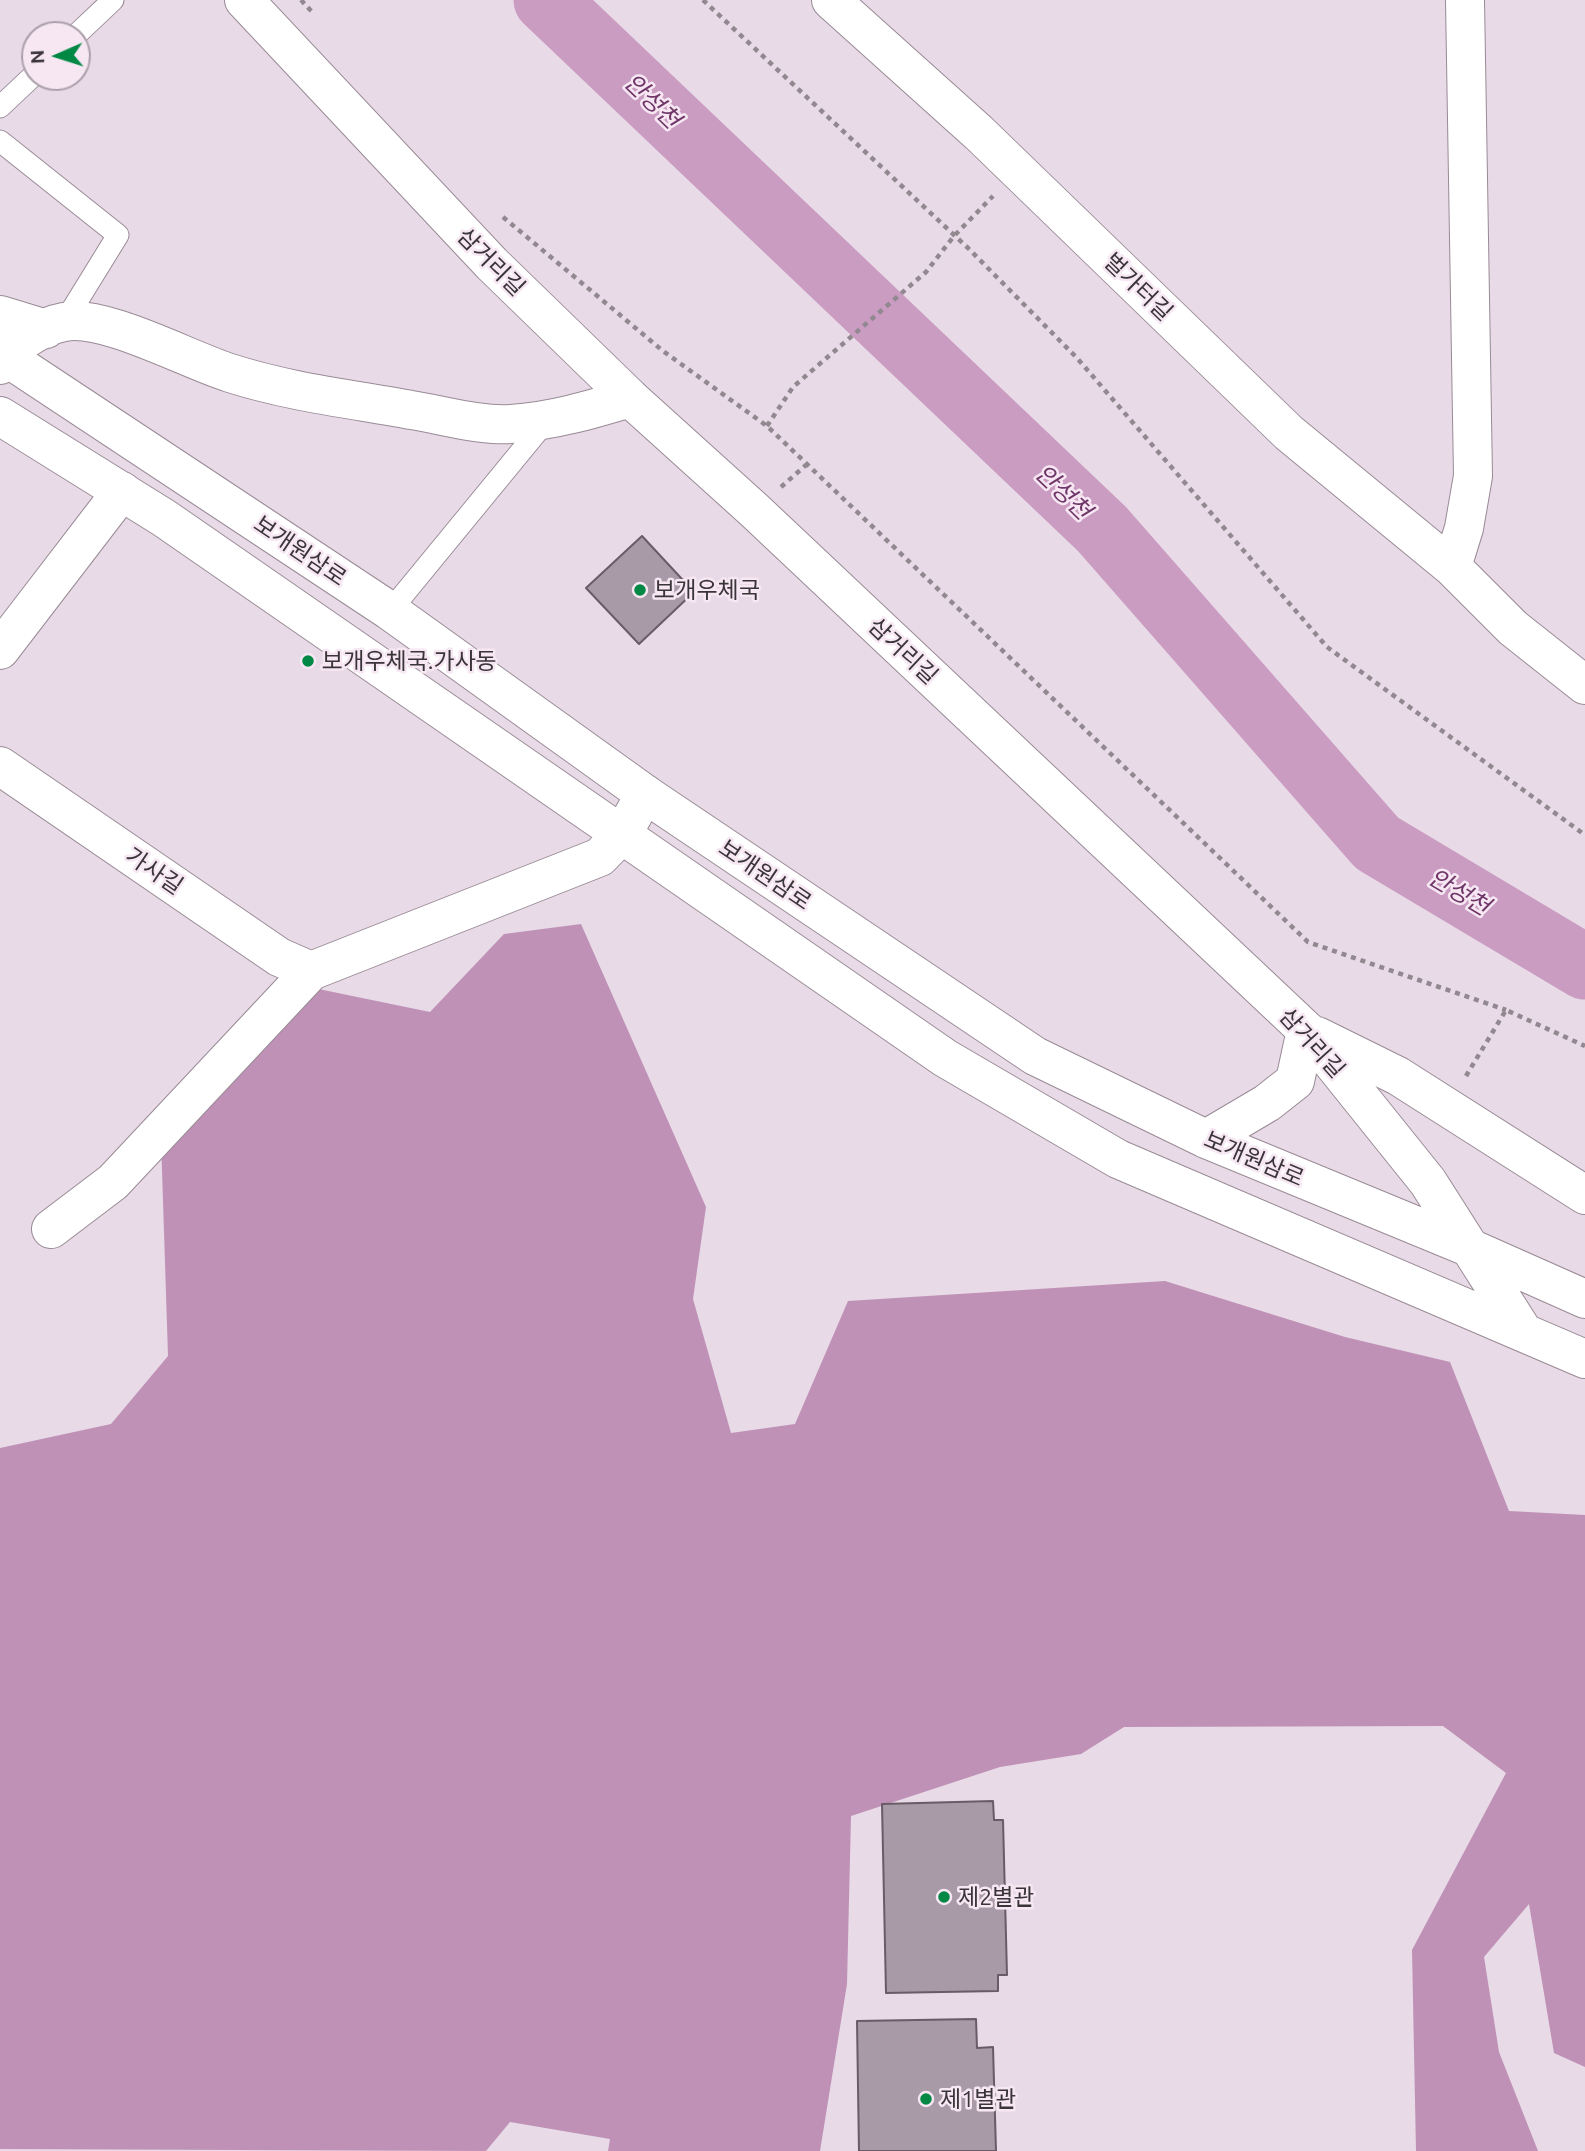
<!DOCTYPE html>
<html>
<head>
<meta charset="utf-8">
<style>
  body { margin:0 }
  #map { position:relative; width:1585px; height:2151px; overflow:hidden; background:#e8dae6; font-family:Ubuntu,sans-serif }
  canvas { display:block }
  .north { position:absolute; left:21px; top:21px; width:70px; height:70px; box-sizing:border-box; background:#f6e7f3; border:2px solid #aba0a9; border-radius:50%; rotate:267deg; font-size:19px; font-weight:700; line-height:28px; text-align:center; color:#3a3539 }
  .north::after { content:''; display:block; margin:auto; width:24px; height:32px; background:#084; clip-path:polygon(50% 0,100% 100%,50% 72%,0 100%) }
</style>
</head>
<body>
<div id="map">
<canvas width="1585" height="2151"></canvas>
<div class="north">N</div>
</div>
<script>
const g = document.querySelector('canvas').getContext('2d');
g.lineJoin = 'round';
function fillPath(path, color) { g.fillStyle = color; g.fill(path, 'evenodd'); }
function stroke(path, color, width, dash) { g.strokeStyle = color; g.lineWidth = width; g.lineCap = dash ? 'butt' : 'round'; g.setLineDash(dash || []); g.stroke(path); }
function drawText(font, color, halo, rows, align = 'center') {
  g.font = font + ' Ubuntu,"Noto Sans KR",sans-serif'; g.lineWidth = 5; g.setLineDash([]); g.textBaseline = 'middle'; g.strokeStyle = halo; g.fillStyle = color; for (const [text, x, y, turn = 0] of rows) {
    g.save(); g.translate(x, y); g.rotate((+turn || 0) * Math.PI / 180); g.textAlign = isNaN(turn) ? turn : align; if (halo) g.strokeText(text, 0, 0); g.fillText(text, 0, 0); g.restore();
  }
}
const forest = new Path2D(`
  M581 924 706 1207 693 1299 731 1433 795 1424 848 1301 1165 1281 1345 1337 1450 1362 1509 1511 1585 1515V2067L1554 2053 1529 1904 1484 1957 1499 2052 1538 2151H1416L1412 1950 1506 1773 1443 1726 1124 1727 1081 1754 1000 1767 851 1816 847 1984 820 2151H608L610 2139 510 2122 486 2151 0 2149V1448L111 1424 168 1356 161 1139 299 985 430 1012 504 934Z`);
const river = new Path2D(`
  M546 0 1102 529 1377 843 1585 967`);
const building = new Path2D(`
  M642 536 694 592 639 644 586 588Z
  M993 1801 994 1820H1003L1007 1975H998V1991L886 1993 882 1804Z
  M976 2019 977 2048 993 2047 996 2151H859L857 2021Z`);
const path = new Path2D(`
  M301 0 313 13
  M703 0 968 248 1077 358 1327 647 1585 835
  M503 217 663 351 767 426 1308 942 1506 1010
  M767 426 793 387 926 272 954 236 993 196
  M781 487 806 465
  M1466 1076 1506 1010 1585 1046`);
const lane = new Path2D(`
  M76 35 113 0
  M0 107 35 74
  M0 141 118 235 65 321
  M390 611 546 421`);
const street = new Path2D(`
  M831 0 979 133 1289 433 1452 567
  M1465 0 1473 476 1464 528 1452 567 1513 628 1585 685
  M0 315 46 329
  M0 365C11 345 42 326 64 322 105 314 188 360 230 373 289 392 351 399 411 410 443 415 479 426 511 424 552 421 590 410 630 398
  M0 650 122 491
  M0 766 279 957 311 971
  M51 1229 113 1182 311 971 600 857 623 833 645 794`);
const secondary = new Path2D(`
  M244 0 492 264 630 398 754 510 1306 1030 1428 1182 1524 1333
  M0 353 390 611 645 794 1035 1056 1206 1139 1468 1247 1585 1299
  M0 416 164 518 945 1058 1118 1159 1585 1359
  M1317 1036 1398 1076 1585 1195
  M1206 1139 1267 1103 1295 1081 1306 1030`);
const markers = [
  [640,590,7,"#084"],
  [308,661,7,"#084"],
  [944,1897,7,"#084"],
  [926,2099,7,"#084"]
];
const streetNames = [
  ["삼거리길",491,262,45],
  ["벌가터길",1138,287,44],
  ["보개원삼로",300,551,34],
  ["삼거리길",903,651,43],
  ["가사길",154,871,34],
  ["보개원삼로",765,875,34],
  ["삼거리길",1312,1043,48],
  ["보개원삼로",1254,1159,23]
];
const poiNames = [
  ["보개우체국",654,590],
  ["보개우체국.가사동",322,661],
  ["제2별관",958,1897],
  ["제1별관",940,2099]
];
const waterNames = [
  ["안성천",652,101,44],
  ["안성천",1063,492,44],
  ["안성천",1459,892,31]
];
fillPath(forest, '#bf91b7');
stroke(river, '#ca9cc2', 65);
fillPath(building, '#a89aa6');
stroke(building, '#695c66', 2);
stroke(lane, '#998b96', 23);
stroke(street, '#998b96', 40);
stroke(secondary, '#998b96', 40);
stroke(path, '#918890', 4.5, [5, 5]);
stroke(lane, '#fff', 21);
stroke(street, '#fff', 38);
stroke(secondary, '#fff', 38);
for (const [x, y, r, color] of markers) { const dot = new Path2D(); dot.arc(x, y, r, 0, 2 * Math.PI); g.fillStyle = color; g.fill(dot); stroke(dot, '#f6e7f3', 2.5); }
drawText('23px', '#3a3539', '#f6e7f3', streetNames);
drawText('23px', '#3a3539', '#f6e7f3', poiNames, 'left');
drawText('italic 24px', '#6f3668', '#f6e7f3', waterNames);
</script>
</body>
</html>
